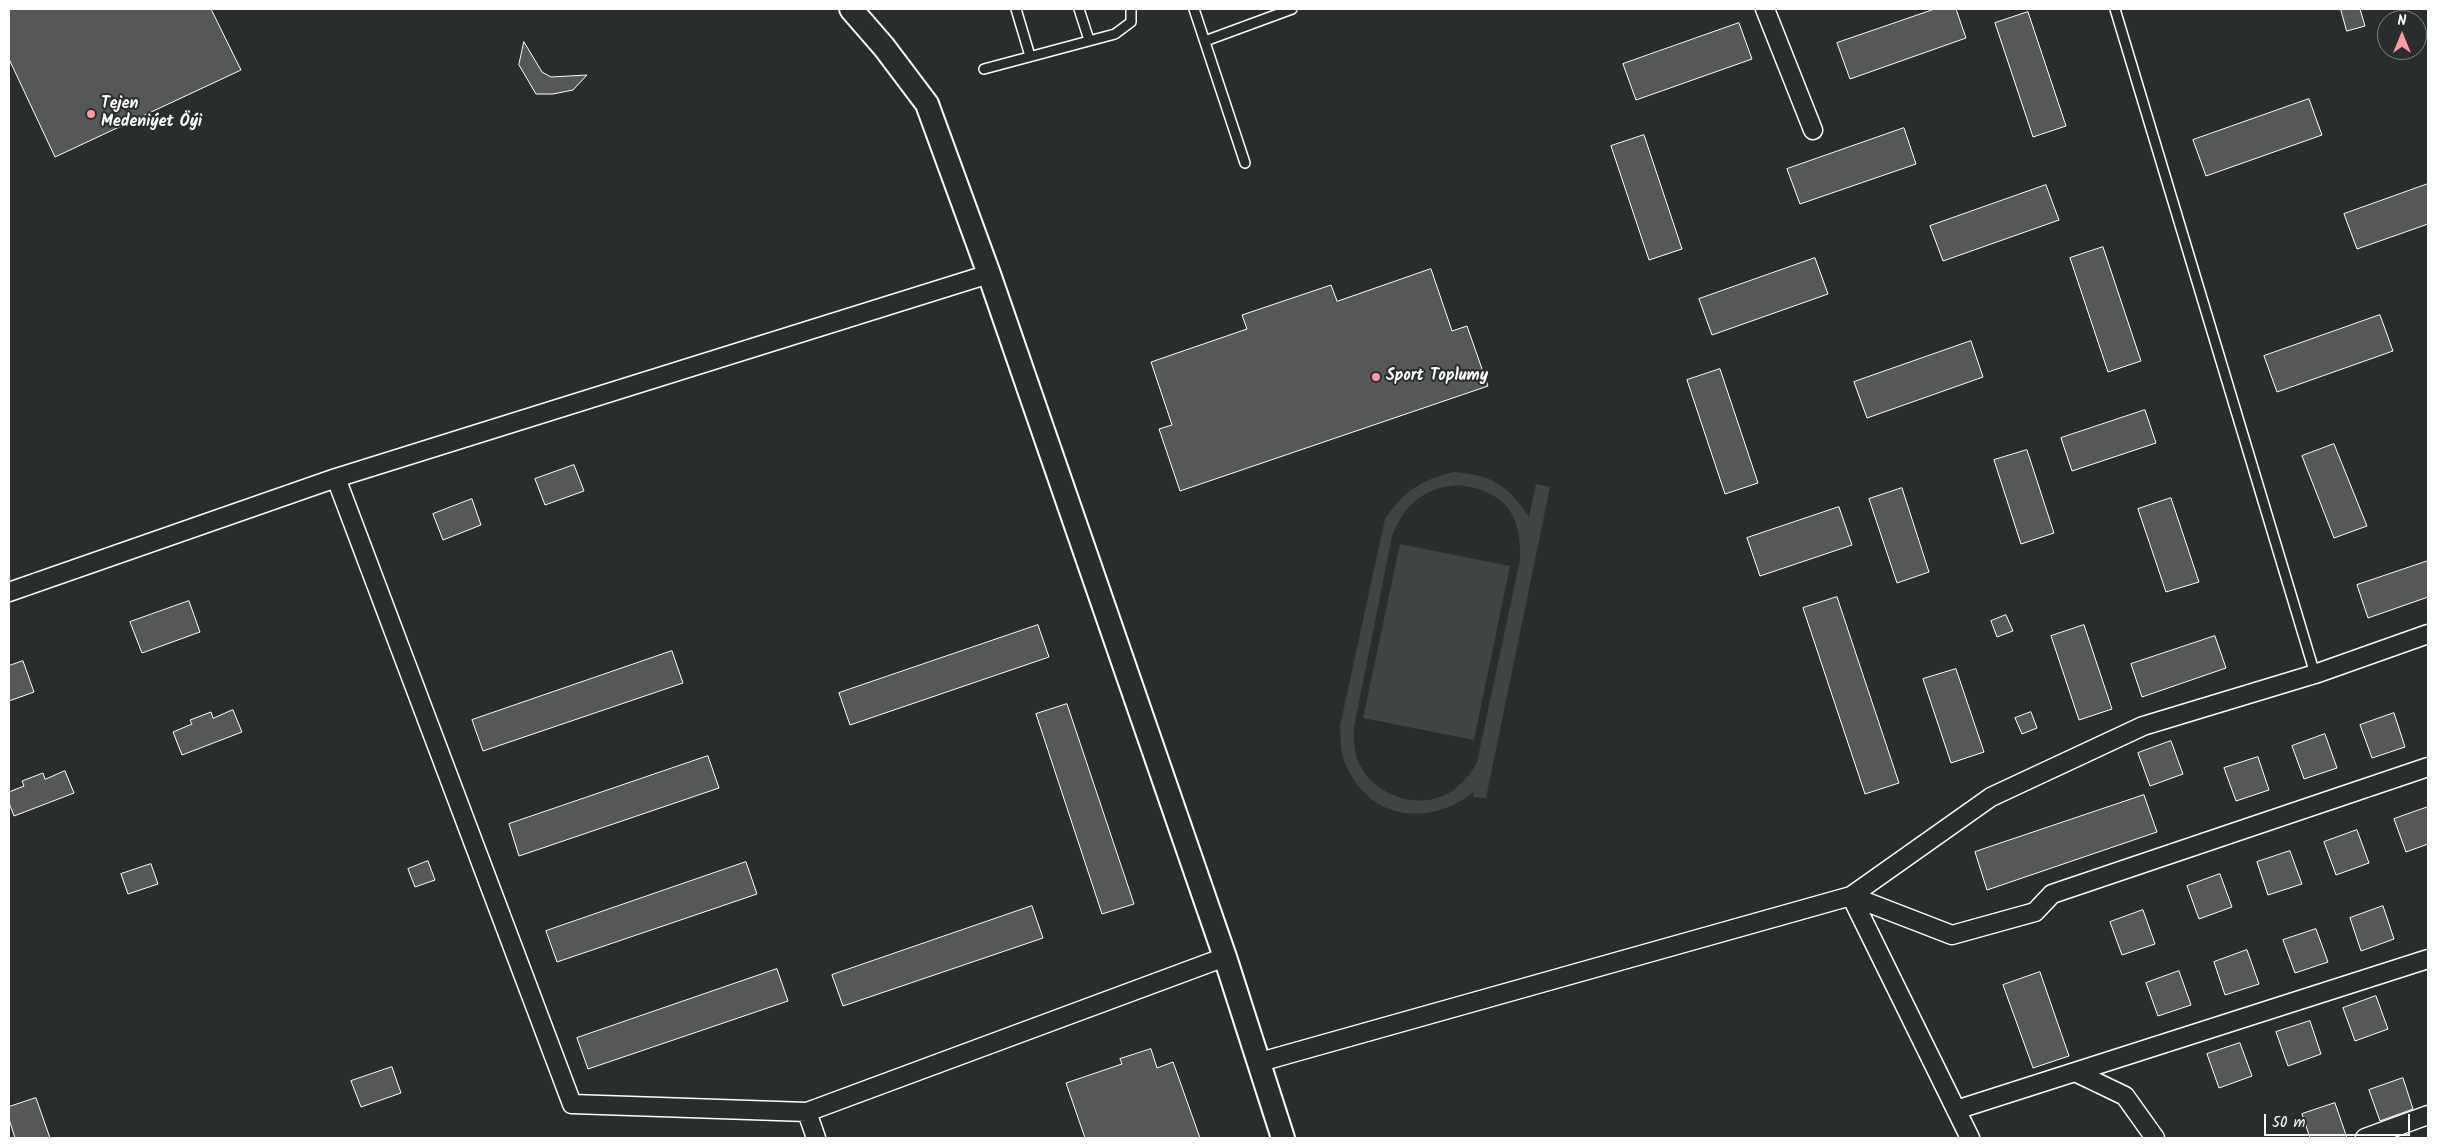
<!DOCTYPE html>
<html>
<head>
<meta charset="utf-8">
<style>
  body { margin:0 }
  #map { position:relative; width:2437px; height:1147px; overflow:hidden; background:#2a2d2e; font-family:Kalam,sans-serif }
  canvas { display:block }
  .frame { position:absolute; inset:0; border:10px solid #fff; pointer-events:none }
  .north { position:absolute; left:2377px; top:10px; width:50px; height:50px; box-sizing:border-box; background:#2a2d2e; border:1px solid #7f8182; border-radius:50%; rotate:0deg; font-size:14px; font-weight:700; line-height:20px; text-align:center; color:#fff }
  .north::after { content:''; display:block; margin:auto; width:18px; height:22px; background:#ff9aa2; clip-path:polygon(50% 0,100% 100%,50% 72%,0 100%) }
  .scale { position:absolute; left:2264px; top:1114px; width:146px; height:22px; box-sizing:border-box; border:2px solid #fff; border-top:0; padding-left:6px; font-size:15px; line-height:18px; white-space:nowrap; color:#fff; -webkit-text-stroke:4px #2a2d2e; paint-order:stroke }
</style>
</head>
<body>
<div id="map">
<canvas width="2437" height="1147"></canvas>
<div class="frame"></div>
<div class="north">N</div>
<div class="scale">50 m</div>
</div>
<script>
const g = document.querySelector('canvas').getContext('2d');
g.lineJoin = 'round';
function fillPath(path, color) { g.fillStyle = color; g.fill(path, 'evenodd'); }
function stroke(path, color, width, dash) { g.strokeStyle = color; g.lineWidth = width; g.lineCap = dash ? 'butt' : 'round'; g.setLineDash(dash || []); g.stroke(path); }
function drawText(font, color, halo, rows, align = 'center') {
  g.font = font + ' Kalam,sans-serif'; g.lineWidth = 4; g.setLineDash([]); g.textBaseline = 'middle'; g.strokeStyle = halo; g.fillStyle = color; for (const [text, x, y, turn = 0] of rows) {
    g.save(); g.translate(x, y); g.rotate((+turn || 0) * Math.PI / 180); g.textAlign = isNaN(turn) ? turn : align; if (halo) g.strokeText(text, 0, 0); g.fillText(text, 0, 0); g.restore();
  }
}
const green = new Path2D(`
  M1454 472C1492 475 1508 485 1529 517L1536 484 1550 487 1486 798 1473 797 1474 792C1429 827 1370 821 1346 765 1340 753 1341 739 1340 726L1385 519C1404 491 1421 480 1454 472ZM1458 485C1506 491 1522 515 1520 560L1477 762C1470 775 1462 785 1449 793 1417 811 1372 795 1358 761 1354 750 1354 739 1354 727L1392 536C1405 504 1423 488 1458 485Z
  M1400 544 1510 566 1474 740 1363 718Z`);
const building = new Path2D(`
  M9 9H211L241 70 55 157 9 59Z
  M1935 9H1956L1966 38 1850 79 1837 43Z
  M2341 9H2360L2365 26 2347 31Z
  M2028 12 2066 126 2033 137 1995 23Z
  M1739 23 1752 59 1636 100 1623 64Z
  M524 42 542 72 551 77 587 75 573 90 553 94H536L519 65Z
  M2309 99 2322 135 2206 176 2193 140Z
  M1904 128 1916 164 1800 204 1787 169Z
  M1644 135 1682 249 1649 260 1611 146Z
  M2428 184V224L2357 249 2344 214Z
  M2046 185 2059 220 1943 261 1930 226Z
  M2103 247 2141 361 2108 372 2070 258Z
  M1815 258 1828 294 1712 335 1699 299Z
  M1431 269 1452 331 1467 326 1488 386 1180 491 1159 429 1172 425 1151 362 1247 329 1242 315 1331 285 1337 301Z
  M2380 315 2393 351 2277 392 2264 356Z
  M1971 341 1983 377 1867 418 1854 382Z
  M1720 369 1758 483 1725 494 1687 380Z
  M2145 410 2156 443 2072 471 2061 438Z
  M2334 444 2367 526 2334 538 2302 456Z
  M2027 450 2054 533 2021 544 1994 460Z
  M574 465 584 491 545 505 535 479Z
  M1902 488 1929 572 1897 583 1869 499Z
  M2171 498 2199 582 2166 592 2138 509Z
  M472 499 481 525 443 540 433 514Z
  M1839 507 1852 545 1760 576 1747 538Z
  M2428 561V597L2368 618 2357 585Z
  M1837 597 1899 783 1865 794 1803 608Z
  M189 601 200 632 142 653 130 622Z
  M2006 615 2013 631 1997 637 1991 621Z
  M1038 625 1049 657 850 725 839 693Z
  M2084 625 2112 709 2079 720 2051 636Z
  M2215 636 2226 668 2142 697 2131 664Z
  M672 651 683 683 483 751 472 720Z
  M23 661 34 692 9 701V666Z
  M1956 669 1984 752 1951 763 1923 679Z
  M1067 704 1134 904 1102 914 1036 714Z
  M233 710 242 732 182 755 173 732 192 724 190 720 211 712 213 718Z
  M2031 712 2037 728 2022 734 2015 718Z
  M2394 713 2405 747 2372 758 2360 725Z
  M2325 734 2337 768 2304 779 2292 746Z
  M2171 741 2183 774 2150 786 2138 753Z
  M708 756 719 788 519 856 509 824Z
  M2258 757 2269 790 2236 801 2224 768Z
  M65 771 74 793 14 816 9 803V792L24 786 22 781 43 773 45 779Z
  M2144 795 2157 832 1987 890 1975 852Z
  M2428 807V844L2406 852 2394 819Z
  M2357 830 2369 863 2336 875 2324 842Z
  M2290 851 2302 884 2268 895 2257 862Z
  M428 861 435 880 415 887 408 869Z
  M746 862 757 894 557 962 546 931Z
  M151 864 158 884 128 894 121 874Z
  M2220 874 2232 907 2199 919 2187 886Z
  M1032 906 1043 938 843 1006 832 975Z
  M2383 906 2394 939 2361 951 2350 918Z
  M2143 910 2155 944 2122 955 2110 922Z
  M2316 929 2328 962 2295 973 2283 940Z
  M2247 950 2259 984 2225 995 2214 962Z
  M777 969 788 1001 588 1069 577 1038Z
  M2179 971 2191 1005 2158 1016 2146 983Z
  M2040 972 2069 1056 2033 1068 2003 985Z
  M2376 996 2388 1029 2355 1041 2343 1008Z
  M2310 1021 2321 1054 2288 1066 2276 1032Z
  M2240 1043 2252 1076 2219 1088 2207 1054Z
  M1151 1049 1157 1068 1173 1062 1200 1138H1085L1066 1083 1122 1064 1120 1059Z
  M392 1067 401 1093 361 1107 351 1081Z
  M2403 1078 2413 1109 2380 1121 2369 1090Z
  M36 1098 50 1138H15L9 1119V1107Z
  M2335 1103 2347 1138H2310L2302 1114Z`);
const service = new Path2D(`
  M1016 9 1030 56
  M1079 9 1089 40
  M1194 9 1245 163
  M2115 9 2315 674
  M1205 41 1292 9
  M984 69 1115 34 1131 22V9`);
const minor = new Path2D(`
  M1765 9 1813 130
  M336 478 572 1104 807 1112
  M9 592 336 478 989 274
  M1851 896 1952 935 2035 912 2052 894 2428 767
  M1851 896 1970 1138
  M1260 1062 1851 896 1991 797 2143 726 2315 674 2428 634
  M2075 1072 2125 1096 2155 1138
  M1956 1110 2428 959
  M816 1138 807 1112 1225 957
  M2365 1138 2428 1115`);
const tertiary = new Path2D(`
  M851 9 884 47 927 104 989 274 1225 957 1283 1138`);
const markers = [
  [91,114,5,"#ff9aa2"],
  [1376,377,5,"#ff9aa2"]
];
const poiNames = [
  ["Tejen",101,105],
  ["Medeniýet Öýi",101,123],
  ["Sport Toplumy",1386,377]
];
fillPath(green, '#414445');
fillPath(building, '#555758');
stroke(building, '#fff', 1);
stroke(service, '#fff', 12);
stroke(minor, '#fff', 21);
stroke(tertiary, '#fff', 26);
stroke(service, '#2a2d2e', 9);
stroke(minor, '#2a2d2e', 18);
stroke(tertiary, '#2a2d2e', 22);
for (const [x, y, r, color] of markers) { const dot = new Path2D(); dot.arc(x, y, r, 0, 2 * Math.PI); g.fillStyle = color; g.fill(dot); stroke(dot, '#2a2d2e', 2); }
drawText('bold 16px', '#fff', '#2a2d2e', poiNames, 'left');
</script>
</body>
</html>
